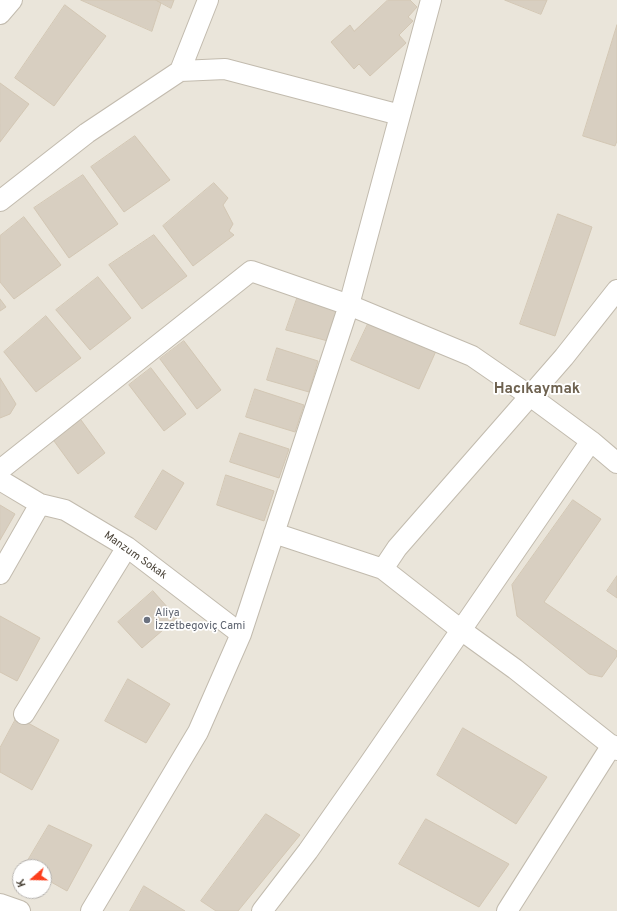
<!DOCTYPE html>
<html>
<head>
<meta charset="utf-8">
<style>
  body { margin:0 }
  #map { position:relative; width:617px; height:911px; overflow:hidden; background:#f6f3ec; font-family:Overpass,sans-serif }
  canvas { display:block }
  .north { position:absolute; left:12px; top:859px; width:40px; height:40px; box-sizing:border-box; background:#fff; border:1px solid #b7b4b0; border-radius:50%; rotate:250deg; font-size:11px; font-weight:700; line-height:16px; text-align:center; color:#4b4439 }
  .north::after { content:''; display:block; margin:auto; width:14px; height:18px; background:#fc3f1d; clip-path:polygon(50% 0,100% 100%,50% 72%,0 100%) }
</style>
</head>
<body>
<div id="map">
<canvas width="617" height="911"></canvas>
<div class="north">K</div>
</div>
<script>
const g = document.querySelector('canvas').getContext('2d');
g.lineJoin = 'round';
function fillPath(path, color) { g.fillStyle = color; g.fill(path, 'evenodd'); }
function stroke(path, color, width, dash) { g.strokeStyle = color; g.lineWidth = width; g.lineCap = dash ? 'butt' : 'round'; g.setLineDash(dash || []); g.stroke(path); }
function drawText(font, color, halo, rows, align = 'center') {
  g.font = font + ' Overpass,sans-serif'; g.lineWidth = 3.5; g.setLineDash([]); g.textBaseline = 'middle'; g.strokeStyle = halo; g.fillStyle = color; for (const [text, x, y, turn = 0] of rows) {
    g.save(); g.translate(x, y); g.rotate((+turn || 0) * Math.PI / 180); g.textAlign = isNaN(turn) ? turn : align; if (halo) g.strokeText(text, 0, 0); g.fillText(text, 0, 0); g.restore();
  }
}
const residential = new Path2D(`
  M0 0H617V911H0ZM20 867H44V891H20Z`);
const building = new Path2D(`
  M81 0H156L161 3 152 31Z
  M156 0H174L171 8Z
  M388 0H410L417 7 408 17 413 21 399 35 406 43 370 76 359 64 354 69 331 42 350 25 354 31Z
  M505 0H547L541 14Z
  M65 5 106 36 54 106 15 78Z
  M617 25V141L615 146 583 136Z
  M0 83 29 104 0 142Z
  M135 136 170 180 124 212 91 167Z
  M83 175 118 224 69 258 34 208Z
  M214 183 228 198 223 205 233 224 229 231 234 235 193 266 163 226Z
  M558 214 592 227 555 336 520 324Z
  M24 217 61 265 14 299 0 282V236Z
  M154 235 187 276 142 309 109 265Z
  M98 277 131 318 90 350 56 310Z
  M298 296 338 306 328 341 286 330Z
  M0 299 6 307 0 311Z
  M46 316 81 358 36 392 4 352Z
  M368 324 436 351 419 389 351 360Z
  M184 341 221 390 197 409 160 359Z
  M277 348 318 361 309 392 267 380Z
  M151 368 186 414 164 431 129 385Z
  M0 378 16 404 10 414 0 418Z
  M255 389 304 405 295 432 246 417Z
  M81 420 105 453 78 474 54 441Z
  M240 433 289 449 279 478 230 462Z
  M163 470 184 483 156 530 135 517Z
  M226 475 274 491 264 521 217 505Z
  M573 500 601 519 544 602 617 651V656L602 677 589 674 517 616 512 585Z
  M0 505 15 514 0 540Z
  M617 576V598L607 591Z
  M153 591 177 618 142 648 118 622Z
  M0 616 40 638 17 681 0 672Z
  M128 679 170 704 146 743 105 721Z
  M17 717 59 740 32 790 0 772V748Z
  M463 728 547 777 516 824 437 775Z
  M266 814 300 835 238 911H216L201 901Z
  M426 819 509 864 479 907 399 864Z
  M49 825 92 845 67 891 44 878V867H24Z
  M144 886 185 911H130Z`);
const minor = new Path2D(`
  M0 14 12 0
  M180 71 208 0
  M0 201 87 133 180 71 225 69 400 115
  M0 470 251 271 349 305 472 356 530 396 591 441 617 463
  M0 480 40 504 65 510 127 547 241 634
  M274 533 383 569 461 630 515 669 617 750
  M383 569 397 548 530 396 564 357 617 290
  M0 574 40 504
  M24 714 127 547
  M0 904 20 911
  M91 911 198 732 241 634 349 305 431 0
  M262 911 308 851 369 764 591 441
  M507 911 612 745`);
const markers = [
  [147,620,4,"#6b7280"]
];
const streetNames = [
  ["Manzum Sokak",135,556,35]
];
const worshipNames = [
  ["Aliya",155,614],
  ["İzzetbegoviç Cami",155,627]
];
const districtNames = [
  ["Hacıkaymak",537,390]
];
fillPath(residential, '#eae5da');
fillPath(building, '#d8cfc1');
stroke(building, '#d3c7b4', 1);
stroke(minor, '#c2bbae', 22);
stroke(minor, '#fff', 20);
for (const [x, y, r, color] of markers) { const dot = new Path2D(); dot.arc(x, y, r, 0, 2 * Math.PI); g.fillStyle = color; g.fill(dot); stroke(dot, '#fff', 1.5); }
drawText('11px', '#4b4439', '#fff', streetNames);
drawText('11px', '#5b616d', '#fff', worshipNames, 'left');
drawText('bold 15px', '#6e6250', '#fff', districtNames);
</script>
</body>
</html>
